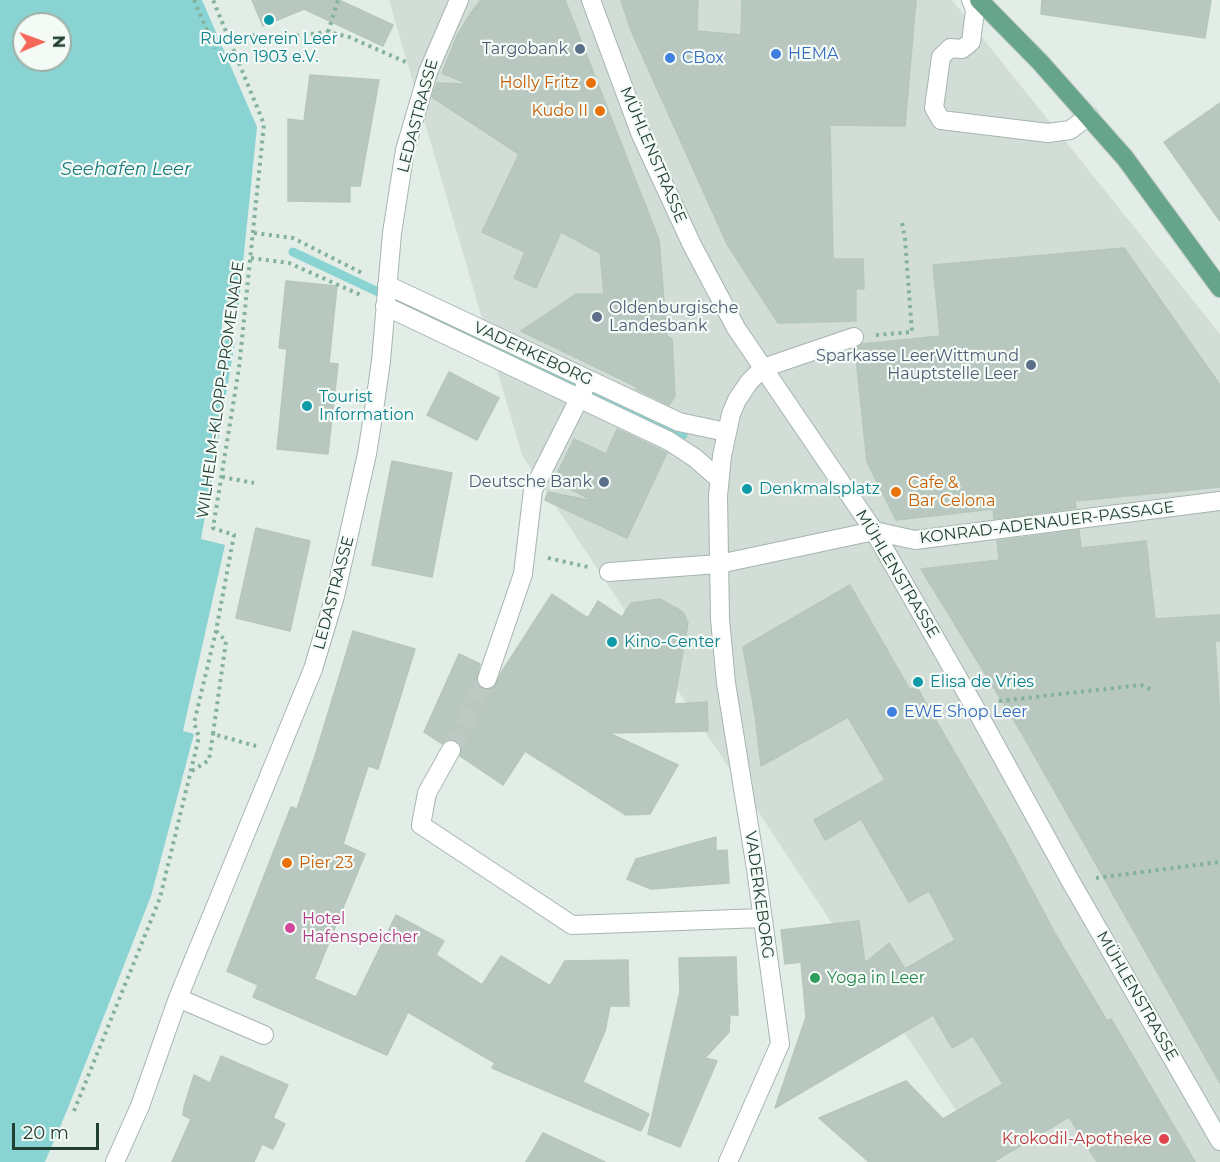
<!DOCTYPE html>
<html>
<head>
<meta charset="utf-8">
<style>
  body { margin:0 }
  #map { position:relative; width:1220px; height:1162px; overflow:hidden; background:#e3ede7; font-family:Montserrat,sans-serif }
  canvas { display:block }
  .north { position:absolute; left:12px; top:12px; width:60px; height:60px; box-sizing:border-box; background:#f4faf6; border:2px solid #a0afa8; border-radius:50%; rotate:89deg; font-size:16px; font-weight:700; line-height:24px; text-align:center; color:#223f33 }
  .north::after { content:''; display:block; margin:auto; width:21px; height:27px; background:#f56859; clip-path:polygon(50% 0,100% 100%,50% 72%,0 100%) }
  .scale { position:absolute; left:12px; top:1123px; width:87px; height:27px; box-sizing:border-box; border:3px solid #223f33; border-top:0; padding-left:8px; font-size:18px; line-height:21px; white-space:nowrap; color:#223f33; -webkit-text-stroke:4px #f4faf6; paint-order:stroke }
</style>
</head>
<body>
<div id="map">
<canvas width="1220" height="1162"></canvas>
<div class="north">N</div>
<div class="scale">20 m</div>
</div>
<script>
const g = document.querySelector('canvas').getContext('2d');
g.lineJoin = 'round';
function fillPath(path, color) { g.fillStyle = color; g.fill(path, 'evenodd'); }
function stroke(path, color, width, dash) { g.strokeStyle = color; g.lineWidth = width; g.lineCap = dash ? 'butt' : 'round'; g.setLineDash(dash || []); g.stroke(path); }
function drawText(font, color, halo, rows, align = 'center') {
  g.font = font + ' Montserrat,sans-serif'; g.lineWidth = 4.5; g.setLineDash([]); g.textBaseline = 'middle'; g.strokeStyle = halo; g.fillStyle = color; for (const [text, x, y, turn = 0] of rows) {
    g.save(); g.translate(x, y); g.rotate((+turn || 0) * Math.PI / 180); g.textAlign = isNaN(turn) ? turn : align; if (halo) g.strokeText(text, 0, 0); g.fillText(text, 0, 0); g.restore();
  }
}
const built = new Path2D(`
  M389 0H952L1220 334V1162H990L522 455Z`);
const water = new Path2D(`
  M0 0H202L257 127 238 311 228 313C218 324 220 338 235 342L201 539 225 545 183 731 194 734 151 896 68 1108 45 1162H0ZM24 24H60V60H24Z`);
const stream = new Path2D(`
  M293 252 683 435`);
const building = new Path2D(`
  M252 0H339L393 25 383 46 304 9 263 26Z
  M481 0H565L659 240 667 336 672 339 675 396 669 405 636 389 637 387 521 331 576 294H604L600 253 561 232 536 288 514 278 525 252 482 232 519 154 432 97 437 83 468 84 442 73 457 36 470 14Z
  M621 0H698L697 31 741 35 742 0H916L905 126 830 125 833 259H863L864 289H856V321L778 323 727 244 650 73 630 28Z
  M1042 0H1211L1205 38 1041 14Z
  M310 75 379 80 360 186H350V202L288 201V119L304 121Z
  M1220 103V221L1164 142Z
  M1124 248 1220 385V487L1075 501 1076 508 994 519 993 509 896 520 867 462 855 348 863 344 940 336 933 265Z
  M286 281 337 286 329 363 338 364 328 454 277 449 287 349 279 348Z
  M449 372 499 398 477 440 427 415Z
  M617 429 667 453 627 538 545 500 548 492 593 501 554 480 574 439 606 454Z
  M392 461 452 473 432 577 372 565Z
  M256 528 310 541 290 631 236 618Z
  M1079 530 1081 548 1146 541 1155 619 1220 615V641H1215L1220 719V1083L1021 732 921 569 999 560 997 541Z
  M850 585 910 690 916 686 1008 845 1057 937 1107 1021 1111 1019 1195 1162H1097L1069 1117 993 1162H869L819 1118 906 1081 943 1119 1003 1084 973 1036 952 1048 933 1015 775 1108 806 1017 801 962 785 964 781 930 859 921 865 963 889 943 905 969 955 940 929 891 909 902 861 819 825 840 814 820 885 780 848 717 761 766 755 715 743 647Z
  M552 594 588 618 598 601 622 617 631 603 660 599 683 612 688 623 674 704 707 702 708 731 609 733 678 765 650 814 626 815 525 751 503 785 460 756 462 749 457 741 450 739 442 744 424 732 459 654 480 664 476 681 479 687 484 690 494 688 501 673Z
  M353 631 415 649 378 769 368 766 343 844 365 854 314 979 356 997 396 915 444 941 436 955 482 985 501 956 550 986 565 961 628 960 629 1006H610L605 1031 583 1082 649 1114 641 1131 492 1068 495 1063 408 1012 387 1055 253 997 258 985 227 971 291 807 297 809 315 756Z
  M716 837V851L727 850 729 883 651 889 627 879 636 859Z
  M736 957 738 1015H730L729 1032 705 1058 717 1061 680 1147 648 1134 680 992 679 958Z
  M221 1056 288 1085 273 1118 285 1124 273 1149 262 1144 254 1162H172L191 1119 183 1115 184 1107 194 1075 210 1083Z
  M543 1133 605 1162H526Z`);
const minorTunnel = new Path2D(`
  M451 750 487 679`);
const path = new Path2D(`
  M194 0 215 49
  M328 32 338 0
  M229 37 251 35 276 38 328 32 349 37 408 63
  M254 233 293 238 364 274
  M251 258 289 263 363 296
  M876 335 912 332 905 239 902 223
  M222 477 254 483
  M548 558 588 567
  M216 631 226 641 213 734 256 746
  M999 701 1141 685 1152 690
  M192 771 209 760 213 734
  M1096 878 1220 862
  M74 1111 160 898 199 737 194 723 216 631 234 535 213 528 239 368 264 124 213 0`);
const minor = new Path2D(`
  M591 0 641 135 692 245 736 328 874 531 974 706 1071 882 1220 1141
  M971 0 975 10 971 42 962 49 950 48 941 57 934 108 941 120 1048 133 1070 130 1089 116
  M387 285 679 422 726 432
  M385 306 669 441 695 458 719 479
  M609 572 719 564 874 531 915 540 1220 501
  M487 679 523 574 533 490 585 387
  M451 750 427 793 421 825 572 925 762 918
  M178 998 264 1035
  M115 1162 140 1106 178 998 313 669 335 596 367 454 375 403 381 361 392 233 405 150 428 72 459 0
  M728 1162 780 1044 756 869 726 683 720 619 718 496 722 456 731 414 737 400 749 382 763 368 854 337`);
const major = new Path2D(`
  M979 0 1040 62 1125 158 1220 288`);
const markers = [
  [269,20,6,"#0f9aa8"],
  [580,49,6,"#5c6f8a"],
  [776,54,6,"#3f7fe0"],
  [670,58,6,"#3f7fe0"],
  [591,83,6,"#e8710a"],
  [600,111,6,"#e8710a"],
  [597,317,6,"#5c6f8a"],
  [1031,365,6,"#5c6f8a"],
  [307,406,6,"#0f9aa8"],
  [604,482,6,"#5c6f8a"],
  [747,489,6,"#0f9aa8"],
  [896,492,6,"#e8710a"],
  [612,642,6,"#0f9aa8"],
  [918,682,6,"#0f9aa8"],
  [892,712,6,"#3f7fe0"],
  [287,863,6,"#e8710a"],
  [290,928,6,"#d1479c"],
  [815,978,6,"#2e9e5b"],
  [1164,1139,6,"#e0444e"]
];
const cultureNames = [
  ["Ruderverein Leer",269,39,"center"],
  ["von 1903 e.V.",269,57,"center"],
  ["Tourist",319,397],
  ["Information",319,415],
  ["Denkmalsplatz",759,489],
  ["Kino-Center",624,642],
  ["Elisa de Vries",930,682]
];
const serviceNames = [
  ["Targobank",568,49],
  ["Oldenburgische",609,308,"left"],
  ["Landesbank",609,326,"left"],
  ["Sparkasse LeerWittmund",1019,356],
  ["Hauptstelle Leer",1019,374],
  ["Deutsche Bank",592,482]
];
const shopNames = [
  ["HEMA",788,54],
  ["CBox",682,58],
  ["EWE Shop Leer",904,712]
];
const foodNames = [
  ["Holly Fritz",579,83],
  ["Kudo II",588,111],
  ["Cafe &",908,483,"left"],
  ["Bar Celona",908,501,"left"],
  ["Pier 23",299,863,"left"]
];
const streetNames = [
  ["LEDASTRASSE",418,116,-75],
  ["MÜHLENSTRASSE",653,155,67],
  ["VADERKEBORG",533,354,25],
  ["WILHELM-KLOPP-PROMENADE",221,390,-82],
  ["KONRAD-ADENAUER-PASSAGE",1047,523,-7],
  ["MÜHLENSTRASSE",897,574,59],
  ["LEDASTRASSE",334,593,-75],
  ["VADERKEBORG",759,895,82],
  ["MÜHLENSTRASSE",1137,996,60]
];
const hotelNames = [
  ["Hotel",302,919],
  ["Hafenspeicher",302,937]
];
const leisureNames = [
  ["Yoga in Leer",827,978]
];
const healthNames = [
  ["Krokodil-Apotheke",1152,1139]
];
const waterNames = [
  ["Seehafen Leer",126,170]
];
fillPath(built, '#d1ddd6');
fillPath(water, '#8ad3d3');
stroke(stream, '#8ad3d3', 9);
fillPath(building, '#b8c8c0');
stroke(building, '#b5c7bd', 1.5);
stroke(minorTunnel, '#bccac3', 18, [18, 9]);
stroke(minor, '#a5b5ad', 20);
stroke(major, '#c1c9c6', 20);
stroke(path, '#83b29c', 4, [3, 4.5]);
stroke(minor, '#fff', 18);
stroke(major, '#66a48b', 18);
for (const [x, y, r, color] of markers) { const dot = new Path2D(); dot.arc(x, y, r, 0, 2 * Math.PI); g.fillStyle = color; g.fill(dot); stroke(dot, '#f4faf6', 2); }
drawText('16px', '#0d838f', '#f4faf6', cultureNames, 'left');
drawText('16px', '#4e5e75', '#f4faf6', serviceNames, 'right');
drawText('16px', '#366cbe', '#f4faf6', shopNames, 'left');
drawText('16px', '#c56008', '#f4faf6', foodNames, 'right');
drawText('16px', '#223f33', '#f4faf6', streetNames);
drawText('16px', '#b23c85', '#f4faf6', hotelNames, 'left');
drawText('16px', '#27864d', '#f4faf6', leisureNames, 'left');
drawText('16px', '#be3a42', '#f4faf6', healthNames, 'right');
drawText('italic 18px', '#1a7b7d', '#f4faf6', waterNames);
</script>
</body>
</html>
